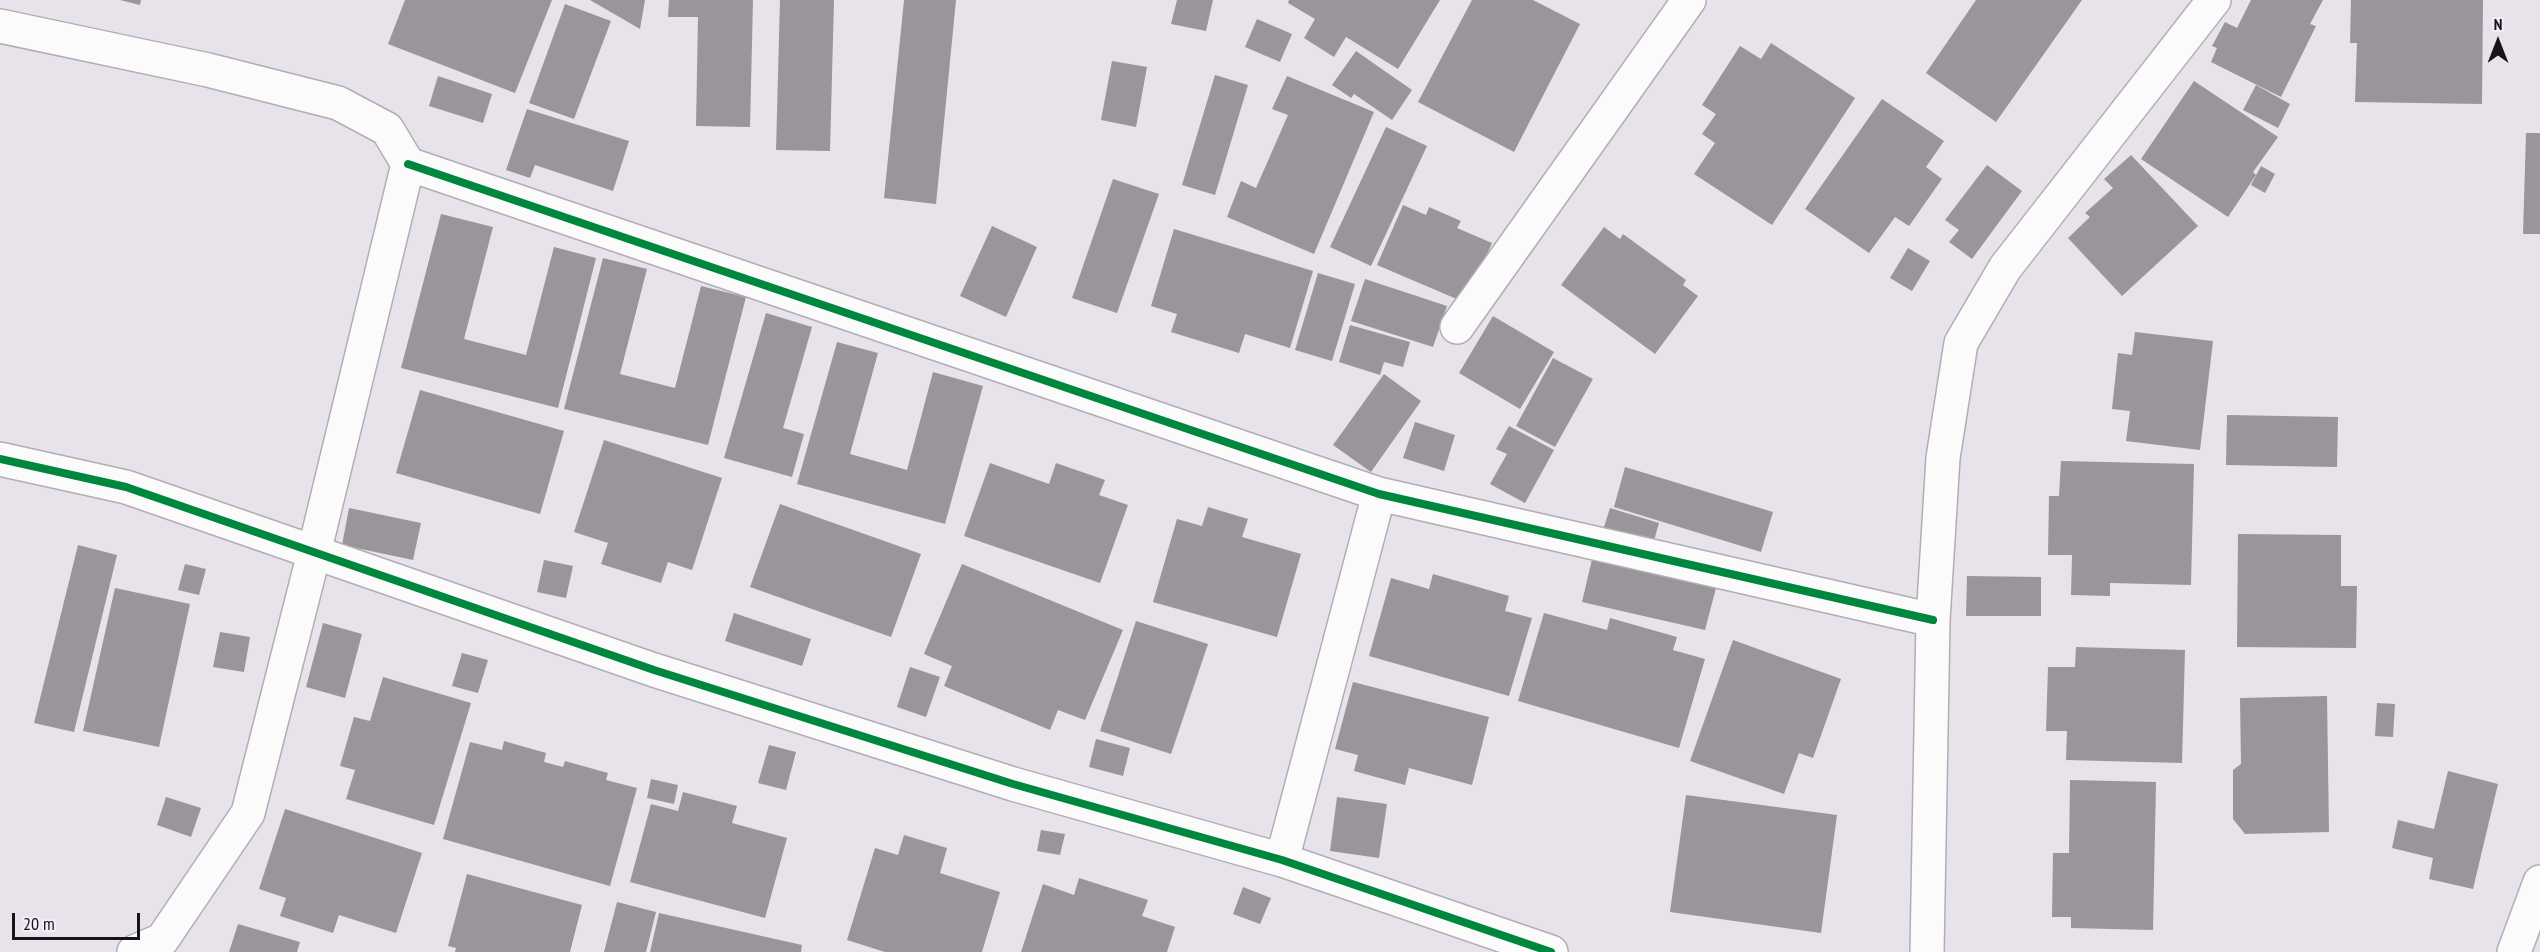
<!DOCTYPE html>
<html>
<head>
<meta charset="utf-8">
<style>
  body { margin:0 }
  #map { position:relative; width:2540px; height:952px; overflow:hidden; background:#e8e2eb; font-family:"PT Sans Narrow",sans-serif }
  canvas { display:block }
  .north { position:absolute; left:2468px; top:12px; width:60px; height:60px; -webkit-text-stroke:4px #f7ebfc; paint-order:stroke; rotate:0deg; font-size:16px; font-weight:700; line-height:24px; text-align:center; color:#171319 }
  .north::after { content:''; display:block; margin:auto; width:21px; height:27px; background:#171319; clip-path:polygon(50% 0,100% 100%,50% 72%,0 100%) }
  .scale { position:absolute; left:12px; top:913px; width:128px; height:27px; box-sizing:border-box; border:3px solid #171319; border-top:0; padding-left:8px; font-size:18px; line-height:21px; white-space:nowrap; color:#171319; -webkit-text-stroke:4px #f7ebfc; paint-order:stroke }
</style>
</head>
<body>
<div id="map">
<canvas width="2540" height="952"></canvas>
<div class="north">N</div>
<div class="scale">20 m</div>
</div>
<script>
const g = document.querySelector('canvas').getContext('2d');
g.lineJoin = 'round';
function fillPath(path, color) { g.fillStyle = color; g.fill(path, 'evenodd'); }
function stroke(path, color, width, dash) { g.strokeStyle = color; g.lineWidth = width; g.lineCap = dash ? 'butt' : 'round'; g.setLineDash(dash || []); g.stroke(path); }
const building = new Path2D(`
  M120 0H141L140 5Z
  M405 0H552L515 93 388 44Z
  M590 0H645L640 29Z
  M669 0H753L750 127 696 126 698 17H668Z
  M780 0H834L830 151 776 150Z
  M904 0H956L936 204 884 198Z
  M1177 0H1213L1206 31 1171 24Z
  M1289 0H1440L1398 69 1346 37 1334 57 1304 38 1315 19 1288 3Z
  M1472 0H1533L1580 24 1514 152 1418 102Z
  M1976 0H2082L1996 122 1926 73Z
  M2251 0H2323L2310 24 2316 26 2281 97 2211 62 2217 48 2212 46 2225 22 2237 28Z
  M2351 0H2483L2482 104 2355 102 2357 43H2350Z
  M565 4 611 21 574 119 529 103Z
  M1257 19 1292 34 1280 62 1245 47Z
  M1771 43 1855 98 1772 225 1694 174 1715 143 1702 134 1716 114 1702 105 1740 46 1761 59Z
  M1356 51 1412 90 1392 120 1354 94 1351 98 1332 85Z
  M1112 61 1147 67 1136 127 1101 120Z
  M1215 75 1248 85 1215 195 1182 185Z
  M438 76 492 94 483 123 429 106Z
  M1287 76 1374 112 1314 254 1227 217 1241 181 1256 188 1288 115 1272 109Z
  M2194 81 2278 137 2253 172 2256 175 2228 217 2141 159Z
  M2256 85 2290 104 2278 128 2243 110Z
  M1882 99 1944 141 1926 167 1942 179 1909 226 1895 217 1869 253 1805 209Z
  M527 109 629 141 613 191 535 165 530 178 506 170Z
  M1386 127 1427 146 1371 266 1330 247Z
  M2526 133H2540V234H2523Z
  M2131 155 2198 226 2122 296 2068 238 2090 217 2085 213 2113 188 2104 179Z
  M1987 165 2022 191 1972 259 1949 242 1959 230 1945 220Z
  M2261 166 2275 174 2265 193 2251 185Z
  M1113 179 1159 194 1117 313 1072 298Z
  M1403 205 1426 215 1429 207 1461 221 1457 228 1492 243 1466 303 1377 265Z
  M441 214 493 227 464 339 526 355 554 247 596 258 558 408 401 368Z
  M992 226 1037 247 1006 317 960 296Z
  M1604 227 1620 239 1623 234 1686 280 1683 285 1698 296 1655 354 1561 285Z
  M1174 229 1313 271 1290 348 1245 334 1239 353 1171 332 1177 314 1151 306Z
  M1908 248 1930 261 1912 291 1890 278Z
  M603 258 647 269 620 374 675 388 701 286 746 297 708 445 564 409Z
  M1318 273 1355 284 1332 361 1295 350Z
  M1365 279 1447 306 1433 347 1351 321Z
  M766 313 812 327 783 428 804 434 792 477 724 458Z
  M1493 316 1554 352 1520 409 1459 373Z
  M1350 325 1410 342 1403 367 1384 362 1380 375 1339 362Z
  M2135 332 2213 341 2200 450 2126 441 2130 411 2112 409 2118 353 2132 355Z
  M837 342 878 353 850 454 907 470 933 372 983 386 945 524 797 484Z
  M1553 358 1593 379 1555 447 1516 426Z
  M1384 374 1421 401 1371 472 1333 445Z
  M420 390 564 431 540 514 396 473Z
  M2227 415 2338 417 2337 467 2226 465Z
  M1415 422 1455 435 1444 471 1403 458Z
  M1509 426 1554 450 1525 503 1490 484 1507 454 1496 449Z
  M604 440 722 478 692 570 668 562 661 583 601 564 608 543 574 532Z
  M2061 461 2194 464 2191 585 2110 583V596L2071 595 2072 555H2048L2049 496H2059Z
  M990 463 1049 484 1056 463 1105 480 1099 495 1128 505 1100 583 964 536Z
  M1625 467 1773 512 1761 552 1614 507Z
  M780 504 921 554 891 637 750 587Z
  M1208 507 1248 519 1242 537 1301 554 1277 637 1153 602 1177 519 1202 526Z
  M349 508 421 523 413 560 342 545Z
  M1610 508 1659 523 1653 544 1603 530Z
  M2238 534 2341 535V586H2357L2356 648 2237 647Z
  M78 545 117 555 74 732 34 723Z
  M1593 555 1717 584 1705 630 1582 602Z
  M544 560 573 566 566 598 537 592Z
  M185 564 206 569 199 595 178 590Z
  M962 564 1123 630 1085 720 1058 710 1050 730 944 686 952 666 924 654Z
  M1433 574 1509 596 1505 611 1532 618 1509 696 1369 656 1391 578 1429 589Z
  M1967 576 2041 577V616H1966Z
  M115 588 190 604 159 747 83 731Z
  M734 613 811 639 802 666 725 641Z
  M1544 613 1607 630 1610 618 1677 637 1673 650 1705 659 1679 748 1518 701Z
  M1136 621 1208 644 1171 754 1100 731Z
  M323 623 362 634 345 698 306 687Z
  M220 632 250 637 244 672 213 667Z
  M1733 640 1841 679 1813 758 1799 753 1784 794 1690 761Z
  M2076 647 2185 650 2182 763 2066 760 2067 731H2046L2048 667H2075Z
  M462 653 488 660 478 693 452 686Z
  M910 667 940 677 926 717 897 707Z
  M383 677 471 703 434 825 346 799 355 770 340 766 354 717 370 721Z
  M1353 682 1489 717 1472 785 1409 768 1405 785 1354 771 1358 755 1335 749Z
  M2327 696 2329 832 2245 834 2233 819V770L2241 764 2240 698Z
  M2377 703 2395 704 2393 737 2375 736Z
  M1096 739 1130 748 1123 776 1089 767Z
  M504 741 546 753 544 762 563 767 565 761 608 773 606 780 637 788 610 886 443 839 470 742 502 750Z
  M769 745 796 752 786 790 758 783Z
  M2448 771 2498 784 2473 889 2429 879 2433 858 2392 848 2398 820 2434 829Z
  M651 779 678 785 674 804 647 798Z
  M2070 780 2156 782 2153 930 2071 928V917H2052L2053 853H2069Z
  M683 792 737 806 732 823 787 838 765 918 630 882 651 804 678 811Z
  M1686 795 1837 815 1821 933 1670 912Z
  M166 797 201 808 191 837 157 825Z
  M1337 797 1387 804 1379 858 1330 851Z
  M285 809 422 853 396 933 339 915 333 933 280 916 286 898 259 889Z
  M1041 830 1065 834 1060 855 1037 851Z
  M904 835 947 848 940 873 1000 892 982 952H885L847 940 875 848 898 855Z
  M467 874 582 905 570 952H455L456 948 448 946Z
  M1079 878 1148 900 1142 916 1175 927 1167 952H1021L1043 884 1074 895Z
  M1243 887 1271 898 1260 924 1233 914Z
  M617 902 656 912 646 952H604Z
  M659 913 802 945 801 952H650Z
  M238 924 300 942 297 952H229Z`);
const street = new Path2D(`
  M0 26 208 70 338 103 387 129 408 164 314 553 248 813 162 940 134 952
  M408 164 1379 494 1933 620
  M1457 327 1689 0
  M0 459 126 487 654 670 1013 784 1282 860 1551 952
  M1282 860 1379 494
  M1927 952 1933 620 1943 458 1961 343 2005 268 2214 0
  M2514 952 2540 882`);
const cycleway = new Path2D(`
  M408 164 1379 494 1933 620
  M0 459 126 487 654 670 1013 784 1282 860 1551 952`);
fillPath(building, '#99959b');
stroke(street, '#b2adb4', 36);
stroke(street, '#fcfbfc', 33);
stroke(cycleway, '#00873e', 8);
</script>
</body>
</html>
